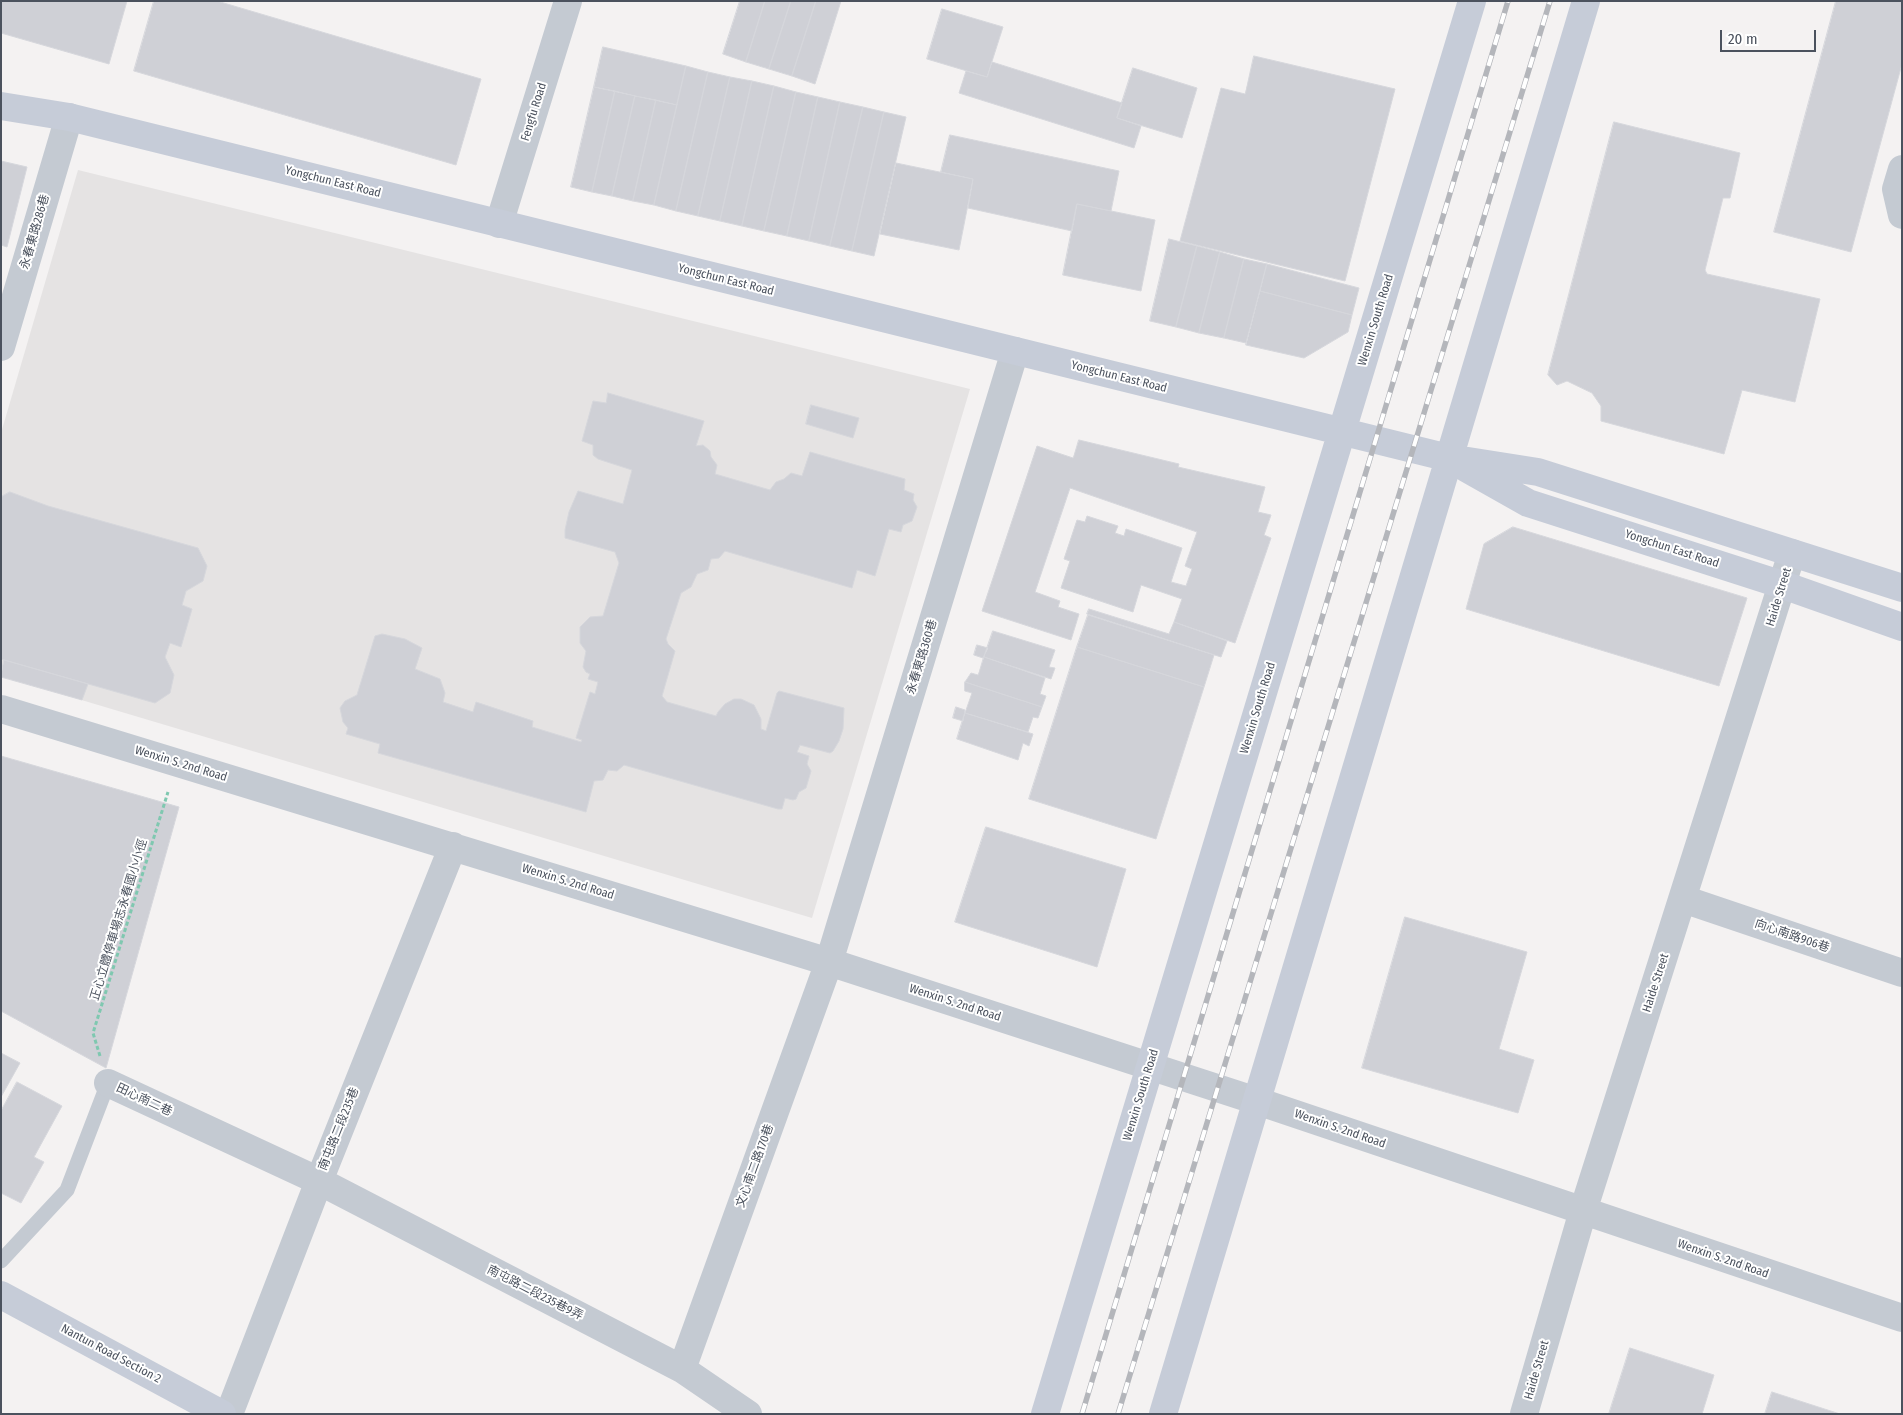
<!DOCTYPE html>
<html>
<head>
<meta charset="utf-8">
<style>
  body { margin:0 }
  #map { position:relative; width:1903px; height:1415px; overflow:hidden; background:#f4f2f2; font-family:"Fira Sans Condensed",sans-serif }
  canvas { display:block }
  .frame { position:absolute; inset:0; border:2px solid #4b525e; pointer-events:none }
  .scale { position:absolute; left:1720px; top:30px; width:96px; height:22px; box-sizing:border-box; border:2px solid #4b525e; border-top:0; padding-left:6px; font-size:15px; line-height:18px; white-space:nowrap; color:#4b525e; -webkit-text-stroke:4px #fff; paint-order:stroke }
</style>
</head>
<body>
<div id="map">
<canvas width="1903" height="1415"></canvas>
<div class="frame"></div>
<div class="scale">20 m</div>
</div>
<script>
const g = document.querySelector('canvas').getContext('2d');
g.lineJoin = 'round';
function fillPath(path, color) { g.fillStyle = color; g.fill(path, 'evenodd'); }
function stroke(path, color, width, dash) { g.strokeStyle = color; g.lineWidth = width; g.lineCap = dash ? 'butt' : 'round'; g.setLineDash(dash || []); g.stroke(path); }
function drawText(font, color, halo, rows, align = 'center') {
  g.font = font + ' "Fira Sans Condensed","Noto Sans TC",sans-serif'; g.lineWidth = 4; g.setLineDash([]); g.textBaseline = 'middle'; g.strokeStyle = halo; g.fillStyle = color; for (const [text, x, y, turn = 0] of rows) {
    g.save(); g.translate(x, y); g.rotate((+turn || 0) * Math.PI / 180); g.textAlign = isNaN(turn) ? turn : align; if (halo) g.strokeText(text, 0, 0); g.fillText(text, 0, 0); g.restore();
  }
}
const education = new Path2D(`
  M78 170 970 389 812 918 1 676V433Z`);
const building = new Path2D(`
  M1 1H127L109 64 1 33Z
  M154 1H217L481 79 456 165 134 71Z
  M740 1H765L746 62 723 54Z
  M765 1H791L769 69 746 62Z
  M791 1H816L792 76 769 69Z
  M816 1H841L815 84 792 76Z
  M1836 1H1902V64L1851 252 1774 232Z
  M942 9 1003 27 987 77 927 59Z
  M603 47 686 66 677 105 594 87Z
  M1254 56 1395 89 1345 281 1180 241 1221 88 1245 94Z
  M992 62 1122 103 1117 118 1141 126 1134 148 959 93 966 71 987 77Z
  M686 66 708 72 676 211 654 205Z
  M1133 68 1197 88 1182 138 1117 118Z
  M708 72 730 77 698 216 676 211Z
  M730 77 752 81 720 221 698 216Z
  M752 81 774 86 742 226 720 221Z
  M774 86 796 92 764 231 742 226Z
  M594 87 615 91 592 192 571 187Z
  M615 91 635 96 612 196 592 192Z
  M796 92 818 97 787 236 764 231Z
  M635 96 656 100 633 201 612 196Z
  M818 97 840 102 809 241 787 236Z
  M656 100 677 105 654 205 633 201Z
  M840 102 863 107 830 246 809 241Z
  M863 107 884 112 852 251 830 246Z
  M884 112 906 117 874 256 852 251Z
  M1614 122 1740 153 1730 198H1723L1705 270 1707 274 1820 299 1795 402 1742 390 1724 454 1601 421V406L1592 393 1567 381 1557 385 1548 375Z
  M950 135 1119 171 1111 211 1077 204 1072 231 968 208 973 179 941 172Z
  M1 161 27 167 7 247 1 245Z
  M896 163 973 179 959 250 880 234Z
  M1077 204 1155 220 1141 291 1063 275Z
  M1169 239 1197 246 1176 327 1150 321Z
  M1197 246 1220 252 1199 333 1176 327Z
  M1220 252 1244 259 1224 338 1199 333Z
  M1244 259 1267 264 1246 343 1224 338Z
  M1267 264 1359 288 1352 315 1260 291Z
  M1260 291 1352 315 1348 332 1304 358 1246 345Z
  M608 393 704 421 696 446 703 445 710 451 711 457 717 465 715 474 770 490 776 482 784 479 791 473 802 476 810 452 905 479 904 490 914 494 913 500 917 507 912 521 903 525 901 532 889 529 875 576 857 570 852 588 725 551 719 558 711 559 708 570 697 574 691 587 681 593 666 639 668 644 675 651 662 696 667 702 716 716 718 712 725 704 734 699H741L754 705 761 719V729L766 731 777 693 779 691 844 708 843 729 839 741 833 751 830 753 800 745 797 752 809 756 807 764 811 771 806 788 799 792 796 799 793 800 785 798 782 809H778L624 765 617 771 608 770 603 780 594 781 586 812 378 753 380 744 346 734 348 728 343 722 340 708 345 701 357 695 375 636 382 634 405 639 422 648 415 669 440 679 445 693 443 702 473 712 476 702 533 721 532 727 581 742 582 740 576 738 590 692 595 694 598 682 588 679 590 674 586 672 583 667 586 651 580 643V627L590 617 603 616 619 563 615 552 565 538V530L569 512 578 491 623 504 632 470 598 459 593 455V445L582 441 593 401 606 403Z
  M811 405 859 418 853 438 806 424Z
  M1079 440 1179 464 1178 467 1265 487 1258 512 1271 515 1264 535 1271 538 1235 643 1174 622 1182 599 1141 585 1133 612 1061 588 1070 561 1064 559 1077 520 1085 522 1087 516 1118 526 1115 533 1124 536 1126 529 1182 548 1171 582 1186 586 1192 569 1185 566 1197 532 1070 488 1035 592 1060 601 1058 607 1079 614 1071 640 982 611 1037 446 1073 458Z
  M10 492 48 506 198 548 207 566 203 581 186 591 182 605 192 609 181 647 170 643 165 657 174 675 170 693 155 703 1 659V497Z
  M1513 527 1747 598 1719 686 1466 609 1484 544Z
  M1089 609 1169 634 1174 622 1227 641 1221 657 1087 614Z
  M1088 615 1214 655 1204 687 1077 647Z
  M993 631 1055 650 1049 667 1055 668 1051 679 984 657Z
  M977 645 988 648 983 658 974 655Z
  M1077 647 1204 687 1156 839 1029 799Z
  M984 657 1045 678 1040 694 1046 696 1042 707 965 682 971 673 978 675Z
  M4 660 88 684 82 700 1 677Z
  M965 682 1042 707 1038 718 1033 717 1028 732 965 713 972 693 965 691Z
  M956 707 965 710 963 721 953 718Z
  M965 713 1033 734 1029 746 1023 743 1018 760 957 739Z
  M1 756 179 807 106 1068 1 1011Z
  M986 827 1126 869 1097 967 955 922Z
  M1405 917 1527 952 1499 1049 1534 1060 1518 1113 1362 1068Z
  M1 1053 20 1063 1 1097Z
  M17 1082 62 1106 34 1157 44 1162 21 1203 1 1193V1111Z
  M1630 1348 1714 1375 1702 1414H1609Z
  M1772 1392 1840 1414H1765Z`);
const path = new Path2D(`
  M100 1056 93 1033 168 792`);
const lane = new Path2D(`
  M1 1261 67 1190 108 1083`);
const street = new Path2D(`
  M1902 169 1896 189 1902 215
  M499 224 568 1
  M1 347 69 117
  M1 709 829 962 1257 1101 1902 1318
  M1683 899 1902 973
  M108 1083 319 1181 682 1369 748 1414
  M682 1369 829 962 1015 351
  M229 1414 319 1181 453 846
  M1524 1414 1583 1211 1792 553`);
const secondary = new Path2D(`
  M1 106 69 117 1449 458 1538 472 1902 588
  M1466 468 1528 503 1783 585 1902 627
  M1 1295 222 1414
  M1045 1414 1472 1
  M1163 1414 1586 1`);
const rail = new Path2D(`
  M1082 1414 1508 1
  M1118 1414 1550 1`);
const streetNames = [
  ["Fengfu Road",534,112,-73],
  ["Yongchun East Road",333,182,14],
  ["永春東路286巷",35,232,-74],
  ["Yongchun East Road",726,280,14],
  ["Wenxin South Road",1376,320,-73],
  ["Yongchun East Road",1119,377,14],
  ["Yongchun East Road",1672,549,18],
  ["Haide Street",1779,597,-73],
  ["永春東路360巷",922,657,-73],
  ["Wenxin South Road",1258,708,-73],
  ["Wenxin S. 2nd Road",181,764,17],
  ["Wenxin S. 2nd Road",568,882,17],
  ["正心立體停車場志永春國小小徑",119,920,-73],
  ["向心南路906巷",1792,936,19],
  ["Haide Street",1656,983,-72],
  ["Wenxin S. 2nd Road",955,1003,18],
  ["Wenxin South Road",1141,1095,-73],
  ["田心南二巷",144,1100,25],
  ["南屯路二段235巷",339,1129,-68],
  ["Wenxin S. 2nd Road",1340,1129,19],
  ["文心南二路170巷",755,1166,-70],
  ["Wenxin S. 2nd Road",1723,1259,19],
  ["南屯路二段235巷9弄",535,1293,27],
  ["Nantun Road Section 2",111,1354,28],
  ["Haide Street",1537,1370,-74]
];
fillPath(education, '#e5e3e3');
fillPath(building, '#cfd0d6');
stroke(building, '#d6d7dc', 1);
stroke(path, '#7fc8b0', 3, [4, 2.5]);
stroke(lane, '#c4cad2', 15);
stroke(street, '#c4cad2', 28);
stroke(secondary, '#c6ccd8', 28);
stroke(rail, '#b4b6bb', 5.5);
stroke(rail, '#fff', 4, [11]);
drawText('12px', '#4b525e', '#fff', streetNames);
</script>
</body>
</html>
